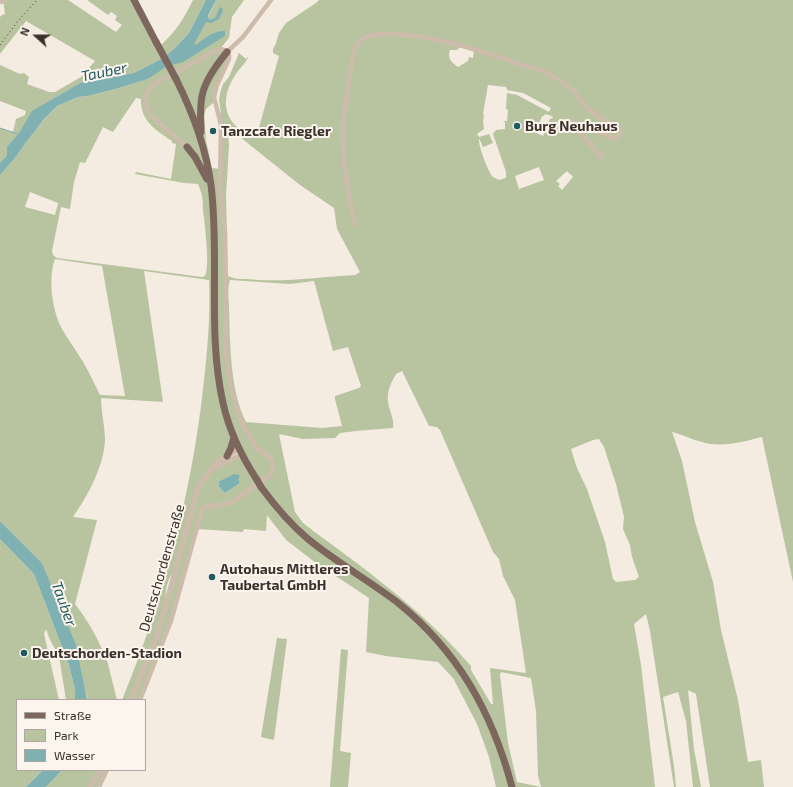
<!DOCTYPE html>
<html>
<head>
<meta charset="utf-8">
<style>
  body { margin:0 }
  #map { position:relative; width:793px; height:787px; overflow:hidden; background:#f4ebe1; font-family:"Exo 2",sans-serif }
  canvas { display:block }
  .legend { position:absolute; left:16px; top:699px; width:130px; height:72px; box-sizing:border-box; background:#fbf5ee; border:1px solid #aea6a0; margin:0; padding:5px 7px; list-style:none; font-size:12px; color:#3b302b }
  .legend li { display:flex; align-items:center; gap:8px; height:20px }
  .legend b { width:20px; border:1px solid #aea6a0 }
  .north { position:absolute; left:16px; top:16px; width:40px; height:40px; -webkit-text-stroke:3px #fbf5ee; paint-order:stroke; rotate:291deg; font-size:11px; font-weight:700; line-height:16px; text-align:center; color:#3b302b }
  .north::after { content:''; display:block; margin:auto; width:14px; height:18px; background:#3b302b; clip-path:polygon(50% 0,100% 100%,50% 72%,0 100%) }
</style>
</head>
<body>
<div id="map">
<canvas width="793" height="787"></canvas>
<ul class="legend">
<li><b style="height:5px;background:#7d675c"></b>Straße</li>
<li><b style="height:11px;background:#b8c4a0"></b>Park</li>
<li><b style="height:11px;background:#7fb0b2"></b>Wasser</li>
</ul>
<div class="north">N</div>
</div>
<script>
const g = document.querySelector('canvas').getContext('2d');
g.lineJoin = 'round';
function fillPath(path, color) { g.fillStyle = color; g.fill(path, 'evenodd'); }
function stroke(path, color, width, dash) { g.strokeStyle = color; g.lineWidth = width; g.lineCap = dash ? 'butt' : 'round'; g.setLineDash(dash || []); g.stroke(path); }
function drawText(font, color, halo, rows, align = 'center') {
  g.font = font + ' "Exo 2",sans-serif'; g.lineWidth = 4; g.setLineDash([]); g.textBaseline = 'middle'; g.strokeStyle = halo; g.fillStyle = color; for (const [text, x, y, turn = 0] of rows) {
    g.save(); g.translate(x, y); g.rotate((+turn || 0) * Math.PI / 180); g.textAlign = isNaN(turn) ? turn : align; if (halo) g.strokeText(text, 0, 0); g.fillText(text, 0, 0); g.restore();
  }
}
const green = new Path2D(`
  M6 0H68L116 32 122 25 115 20 117 16 111 12 108 15 87 0H134L156 49C173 36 184 19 193 0H206L189 33 174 49 163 58 134 73 104 79 82 82 33 111 19 133 8 147 7 155 0 163V128L13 132 16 119 25 115 26 111 0 101V65L20 74 24 73 29 77 27 84 49 92H55L81 77 95 61 26 21 0 54V17L2 15 5 14 3 1Z
  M216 0H244L232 17 229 38 220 49 229 56 217 85 213 103 206 109 204 116 206 140 212 168 220 169 221 125 216 107 221 114 219 99 220 93 223 84 229 77 239 53 246 59 249 56C246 62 242 66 238 71 227 86 221 104 231 120 238 131 247 132 258 131L279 56 273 53V49L276 43 279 33 286 23 316 3 319 0H793V582L762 437C741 442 723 448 702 442 692 440 682 434 672 432L682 461 695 522 713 582 721 630 738 700 748 762 761 760 764 787H710L696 694 688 690 694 749 701 787H693L686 721 678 692 663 697 674 766 676 787H674L650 631 646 614 634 624 641 665 655 787H496L489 757 477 724 453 678 438 662 386 656 366 652 369 598 316 563 286 540 267 515 266 531 244 529 243 532 197 529 171 621 140 700H122C161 606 188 507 201 406 206 365 211 321 209 280L144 271 163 402 101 398C101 412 105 426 105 441 103 468 88 495 73 517L97 520 75 604C89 622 100 642 108 664 111 676 114 688 117 700H87V697L52 590 42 563 0 521V175L15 158 25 144 44 119 57 106 78 97 88 96 119 88 148 79 206 22ZM461 46 474 49 473 58 469 57 468 61 458 67C451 62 447 58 450 50H457ZM488 85 506 87 507 90 523 93 551 108 549 112 517 95 507 93 506 109 508 110 507 121H504L503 122H505V129L496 130 493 134 506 172V178L499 180C497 179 495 178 493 177 488 172 478 146 479 138L483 147 493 143 489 134 479 137 477 134 484 129 483 122 484 115 483 114ZM136 98 141 99C141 102 141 106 142 109 145 124 160 133 172 141V143L176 144 171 179 136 172 135 174 184 183 198 184C199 186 200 189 201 192 204 201 202 209 204 217 205 229 210 266 205 276L202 277 57 258 53 255 52 251 61 207 70 209 74 182 80 162 85 163 103 127 113 132ZM545 114 552 116 553 118 550 119 543 136 536 133 542 116H544ZM230 129 300 185 334 208 337 229 360 272 355 275C318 277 283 283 246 279 240 279 234 279 228 276L226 197 229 145 228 131ZM539 167 544 180 519 189 515 176ZM567 171 573 177 562 190 558 186 560 184 556 181ZM30 192 58 203 55 215 25 207ZM55 259 102 266 125 396 100 395C93 381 87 367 78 354 72 344 64 334 59 323 52 305 48 278 55 259ZM230 280 290 284 314 281 333 351 348 347 361 386 359 388 335 396V399L342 426 322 428 246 422C230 391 230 342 229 308 229 299 227 288 230 280ZM402 371 429 426 437 427 440 430 493 552 499 559 503 576 515 600 526 673 490 668 493 704H491L471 670V666C426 614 371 573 316 533L303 523 295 512 279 434 303 439 335 438 340 433 356 431 393 428C394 421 392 417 390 410 385 396 389 386 396 374ZM234 437 242 455 213 467 232 445ZM599 439 604 447 616 484 624 517 623 529 630 545 632 557 639 577 635 580 616 582 613 579 605 542 587 489 577 468 571 449 593 440ZM240 478 238 479 240 483 225 493 218 486ZM178 566 166 604C164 591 168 575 178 566ZM501 672 531 678 536 711 538 776 541 787 517 782 508 743 500 675Z
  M0 539 34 574 69 665 75 690V700H66L59 656 50 640 46 629 44 634 59 700H17V770H43L26 787H0Z
  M277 638 287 639 274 740 261 737Z
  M341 649 348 650 340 751 351 753 348 787H330Z
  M62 770H104V771L99 787H46Z`);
const water = new Path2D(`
  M206 0H216L208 16 209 20 215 18 220 7 222 8 223 11 219 19 211 23 206 22 194 44 196 45C204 39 214 30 225 31V36L183 62 167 66 148 79 119 88 88 96 78 97 57 106 44 119 25 144 15 158 0 175V163L7 155V147L19 133 32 111 82 82 104 79 134 73 163 58 174 49 189 33Z
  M234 474 236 475 238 474 240 478 238 479 240 483 225 493 218 486 220 484 218 482Z
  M0 521 42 563 76 645 87 700H75V690L69 665 34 574 0 539Z
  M43 770H62L46 787H26Z`);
const stream = new Path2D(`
  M0 128 18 134`);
const minor = new Path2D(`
  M0 2 6 0
  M227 52 243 37 271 0
  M566 122 580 133 602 157
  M354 225 344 164 343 142V121L354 49C358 42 365 36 373 35 415 29 479 50 519 64 529 67 541 70 551 75 561 80 571 88 579 97 582 101 584 106 588 109 597 117 609 122 619 128L620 134 618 138 614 139 578 123 564 121
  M140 700 171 621 202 510C211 502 220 507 229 503 242 496 254 486 266 478L271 474 273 467 272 461 269 457 256 447 243 425 238 413 231 388 226 354 225 232 220 190 221 125 214 97 217 85 229 59C230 52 225 49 219 49L154 84 149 88 145 97V104L150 115 187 147
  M99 787 107 770`);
const tertiary = new Path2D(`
  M213 467 218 466 242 455
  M131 700 156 638 166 605 197 491 204 479 217 462 239 449
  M90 787 100 770`);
const primary = new Path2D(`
  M134 0 156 42
  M176 79C193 113 206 148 211 185 220 257 207 332 223 403 229 430 242 457 257 480
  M201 132C201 119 199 105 203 92 207 77 218 63 227 52
  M187 147 195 157 207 179
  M227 456 231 448 234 437
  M261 487C275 506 290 524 308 539 336 562 368 580 397 602 458 651 492 712 512 787`);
const rail = new Path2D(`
  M0 45 18 21 37 0`);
const primaryBridge = new Path2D(`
  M156 42 176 79
  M257 480 261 487`);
const markers = [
  [517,126,4,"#1f5a5e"],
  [213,131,4,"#1f5a5e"],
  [212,577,4,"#1f5a5e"],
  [24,653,4,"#1f5a5e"]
];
const poiNames = [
  ["Burg Neuhaus",525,126],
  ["Tanzcafe Riegler",221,131],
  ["Autohaus Mittleres",220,569],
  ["Taubertal GmbH",220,585],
  ["Deutschorden-Stadion",32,653]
];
const streetNames = [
  ["Deutschordenstraße",162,568,-74]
];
const waterNames = [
  ["Tauber",104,72,-12],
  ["Tauber",64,604,70]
];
fillPath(green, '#b8c4a0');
fillPath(water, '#7fb0b2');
stroke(stream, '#7fb0b2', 1);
stroke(minor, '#cdbbac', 4.5);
stroke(tertiary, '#cdbbac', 5.5);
stroke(primary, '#7d675c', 7);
stroke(rail, '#3b302b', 1, [1, 3]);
stroke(primaryBridge, '#7d675c', 7);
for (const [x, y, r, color] of markers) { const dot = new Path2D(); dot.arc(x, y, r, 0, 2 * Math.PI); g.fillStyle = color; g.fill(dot); stroke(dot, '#fbf5ee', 1.5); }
drawText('bold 14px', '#3b302b', '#fbf5ee', poiNames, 'left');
drawText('14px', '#3b302b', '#fbf5ee', streetNames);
drawText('italic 15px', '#1f5a5e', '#fbf5ee', waterNames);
</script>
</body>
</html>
